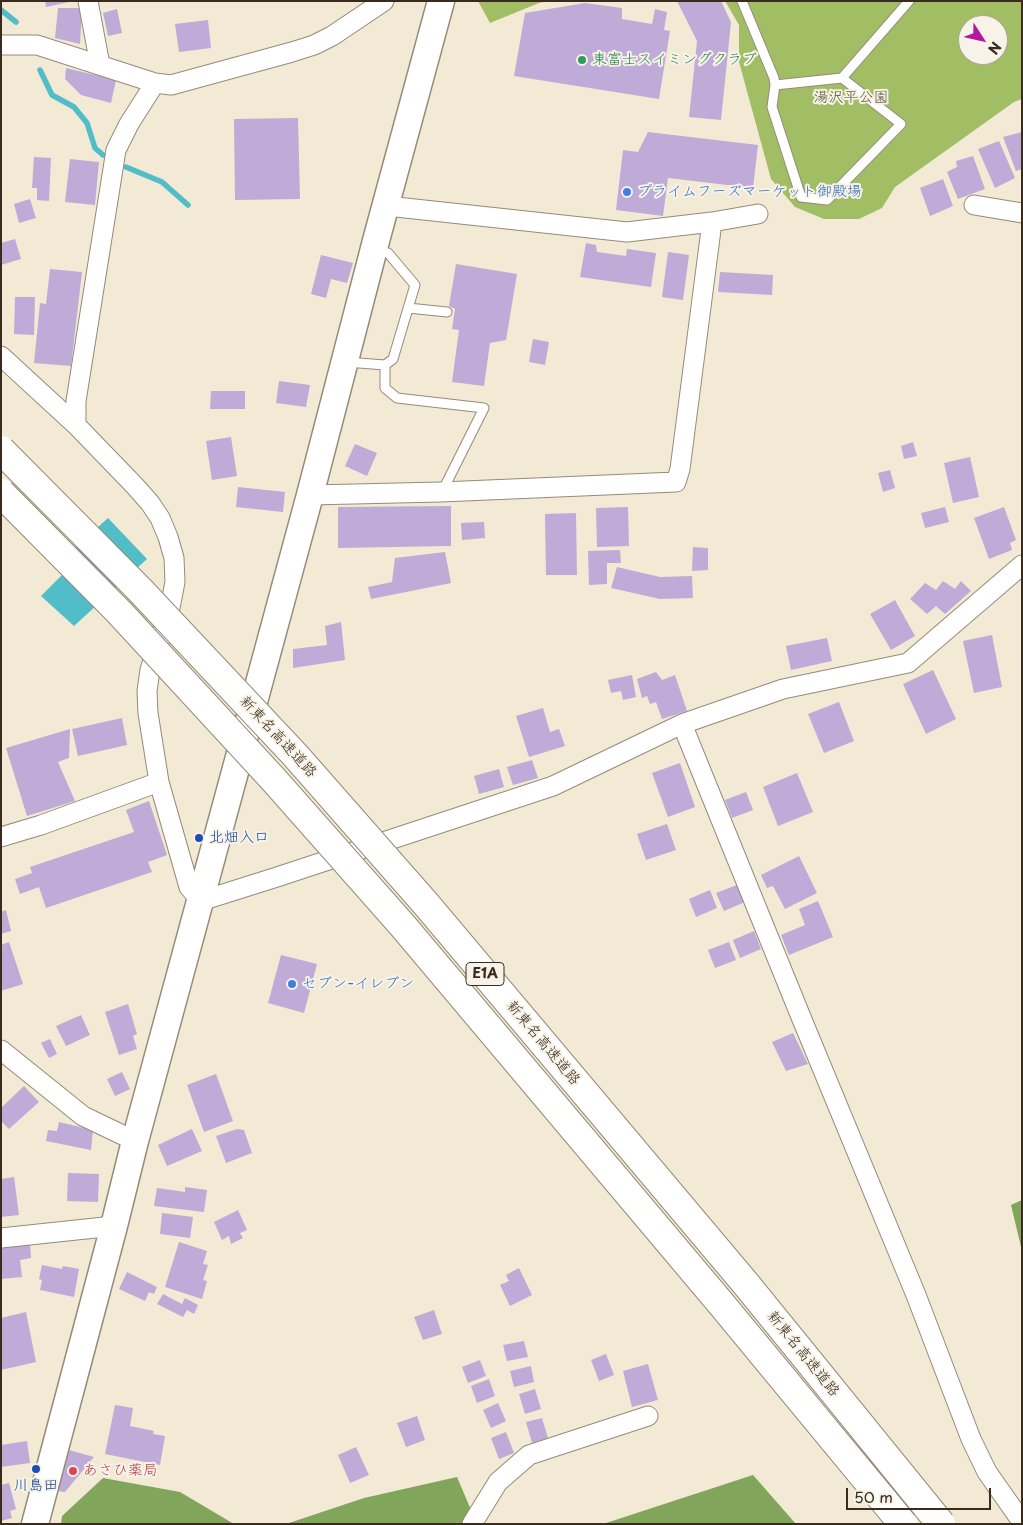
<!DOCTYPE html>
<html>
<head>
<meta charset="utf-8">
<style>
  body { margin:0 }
  #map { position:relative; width:1023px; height:1525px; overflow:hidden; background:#f2ead4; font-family:"Playpen Sans",sans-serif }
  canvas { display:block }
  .frame { position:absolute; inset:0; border:2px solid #3b2a1e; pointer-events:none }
  .north { position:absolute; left:958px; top:15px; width:50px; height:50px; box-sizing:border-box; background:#f7f3e8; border:1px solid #aca397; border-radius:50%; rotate:125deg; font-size:14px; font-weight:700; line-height:20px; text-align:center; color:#3b2a1e }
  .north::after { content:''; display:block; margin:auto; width:18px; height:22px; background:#b5179e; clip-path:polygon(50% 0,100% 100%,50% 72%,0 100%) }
  .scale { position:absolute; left:846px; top:1488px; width:145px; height:22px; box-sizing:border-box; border:2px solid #3b2a1e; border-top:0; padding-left:6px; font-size:15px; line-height:18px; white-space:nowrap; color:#3b2a1e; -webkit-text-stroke:4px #f7f3e8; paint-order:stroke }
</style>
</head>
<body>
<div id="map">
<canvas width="1023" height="1525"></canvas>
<div class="frame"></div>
<div class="north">N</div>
<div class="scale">50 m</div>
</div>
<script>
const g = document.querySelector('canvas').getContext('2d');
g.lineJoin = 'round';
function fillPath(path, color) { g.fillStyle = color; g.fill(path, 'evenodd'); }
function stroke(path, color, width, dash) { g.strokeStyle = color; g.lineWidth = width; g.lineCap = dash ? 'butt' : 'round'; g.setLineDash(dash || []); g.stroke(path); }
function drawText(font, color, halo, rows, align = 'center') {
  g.font = font + ' "Playpen Sans","Klee One",sans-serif'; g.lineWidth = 4; g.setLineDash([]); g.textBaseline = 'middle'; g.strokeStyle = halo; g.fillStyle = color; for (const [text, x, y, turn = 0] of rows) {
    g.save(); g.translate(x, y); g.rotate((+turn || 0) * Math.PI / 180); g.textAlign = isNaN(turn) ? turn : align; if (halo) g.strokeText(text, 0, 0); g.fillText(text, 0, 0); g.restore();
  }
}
const green = new Path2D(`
  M478 1H549L539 3 490 23Z
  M725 1H1022V99L1014 102 895 187 882 208 859 219H824L795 207 771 179 739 62V25ZM968 25H998V55H968Z`);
const forest = new Path2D(`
  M1022 1200V1251L1011 1205Z
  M753 1475 796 1524H603Z
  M457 1477 477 1524H286L364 1498Z
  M103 1478 180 1492 234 1524H61L62 1516Z`);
const water = new Path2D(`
  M108 518 147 559 74 626 41 596 65 572 57 564Z`);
const stream = new Path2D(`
  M1 10 16 22
  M40 70 52 95 74 107 87 123 95 148 103 155
  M126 167 162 182 188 205`);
const building = new Path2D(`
  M45 1H69V2L46 7Z
  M677 1H721L731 22 721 120 689 117 697 41Z
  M585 3 622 8V19L652 24 655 9 667 12 664 30 670 31 659 99 514 76 525 13Z
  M58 8H82L80 44 55 38Z
  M117 9 122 33 108 36 103 13Z
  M208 20 211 48 179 52 175 24Z
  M66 68 116 80 111 103 81 95 65 79Z
  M298 118 300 199 235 200 234 119Z
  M648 132 758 145 753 188 668 178 663 216 616 210 623 150 638 152Z
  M1022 132V169L1016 171 1003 137Z
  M999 141 1015 178 995 188 978 149Z
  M973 156 985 189 958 199 947 172 957 167 956 161Z
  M34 157 51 158 49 201 37 200V188H32Z
  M70 159 99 162 95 205 65 202Z
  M943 179 953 206 930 216 920 188Z
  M30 199 36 218 19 223 14 204Z
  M15 239 21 259 1 265V243Z
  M586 243 596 245 597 252 626 256 627 249 656 253 651 287 580 277Z
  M668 252 689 255 683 300 662 297Z
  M321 255 353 263 347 283 331 279 326 298 311 294Z
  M456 264 517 274 506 340 490 343 484 386 452 382 459 330 452 329 455 309 449 306Z
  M50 269 82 272 71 366 34 363 40 303 46 304Z
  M720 272 773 275 772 295 718 292Z
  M15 297H35L34 335 14 334Z
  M533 339 549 342 545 365 529 362Z
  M279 381 310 385 306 407 276 403Z
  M211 391H245V409H210Z
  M231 437 237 476 212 480 206 441Z
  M913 442 917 456 904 459 901 446Z
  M355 444 377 453 367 476 345 466Z
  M970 457 979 497 953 503 944 463Z
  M890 470 895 488 883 492 878 473Z
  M238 487 285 492 283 512 236 507Z
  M451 506V546L338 548V507Z
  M628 507 629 546 597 547 596 508Z
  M945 507 949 522 925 528 921 513Z
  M1004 507 1016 540 1010 543 1012 550 989 559 974 518Z
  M576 513 577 575H546L545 514Z
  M484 522 485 538 462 540 461 523Z
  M693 547 708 548V570L692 571Z
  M620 550 621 563H607V584L589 585 588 551Z
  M445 552 451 583 371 599 368 587 392 582 395 558Z
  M617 567 660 577 692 576 693 598 660 599 611 588Z
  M943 581 955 589 961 581 971 591 945 614 936 606 927 614 910 599 925 583 936 590Z
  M895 600 915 636 891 650 870 614Z
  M341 622 345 660 293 668V649L327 645 325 626Z
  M992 635 1002 687 974 693 963 641Z
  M827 638 832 661 791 670 786 646Z
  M933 670 956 719 926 734 903 684Z
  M656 672 662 680 675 675 687 711 662 719 656 702 650 704 647 696 642 698 637 679Z
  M632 675 636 697 623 700 621 691 611 693 608 680Z
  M839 702 854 741 824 753 808 714Z
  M543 708 550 732 559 729 565 746 529 757 516 716Z
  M122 718 127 745 78 756 72 729Z
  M70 729 69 758 58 762 75 801 27 816 6 748Z
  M532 760 538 778 513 785 507 767Z
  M680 763 695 807 668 817 652 773Z
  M499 769 504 787 479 794 474 776Z
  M797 773 813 812 778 826 763 787Z
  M746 792 753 810 732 818 725 800Z
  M149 801 167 855 148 862 152 872 46 908 39 887 20 894 15 879 32 873 30 867 134 832 126 810Z
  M667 824 676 850 646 860 637 834Z
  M799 856 817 893 785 909 773 886 767 888 761 875Z
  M737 885 745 902 724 911 716 893Z
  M710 890 717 908 696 917 689 899Z
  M818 901 833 937 789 955 781 935 805 925 799 909Z
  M6 910 11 931 1 934V912Z
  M754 931 761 949 740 958 733 940Z
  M9 942 23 984 1 991V945Z
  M729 942 736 960 715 968 708 950Z
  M281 955 317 964 304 1013 268 1003Z
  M128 1004 137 1034 133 1036 137 1049 119 1055 105 1012Z
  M81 1015 90 1035 66 1046 56 1026Z
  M793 1033 808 1064 786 1071 772 1042Z
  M50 1039 57 1054 49 1058 41 1043Z
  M122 1072 130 1089 115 1096 107 1079Z
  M216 1074 233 1121 204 1132 187 1085Z
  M24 1086 39 1102 9 1129 1 1121V1108Z
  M59 1122 93 1130 91 1150 46 1141 48 1130 57 1131Z
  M192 1129 202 1151 167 1166 158 1145Z
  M237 1129 244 1130 252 1153 226 1163 216 1136Z
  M68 1173 99 1174 98 1202 67 1201Z
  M14 1177 19 1215 1 1217V1179Z
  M185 1187 207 1190 204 1212 154 1206 157 1188 185 1192Z
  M238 1210 247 1230 240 1233 243 1238 231 1244 229 1236 222 1240 214 1222Z
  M162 1213 193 1217 190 1238 160 1234Z
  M179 1242 207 1251 203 1264 208 1265 203 1280 207 1281 202 1299 165 1287Z
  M30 1243 31 1258 20 1260 22 1277 1 1279V1246Z
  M42 1265 62 1269 63 1266 79 1269 74 1297 40 1290 42 1280 39 1279Z
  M519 1268 532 1295 510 1306 500 1285 509 1281 506 1275Z
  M127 1272 157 1287 154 1294 149 1292 145 1301 119 1289Z
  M163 1294 182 1304 185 1298 198 1305 194 1314 187 1310 183 1317 157 1304Z
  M434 1310 442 1334 423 1340 414 1317Z
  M26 1312 36 1362 1 1370V1318Z
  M524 1341 528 1357 507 1361 503 1345Z
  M606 1354 614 1375 599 1381 591 1360Z
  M480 1360 486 1376 468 1383 462 1367Z
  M648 1364 658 1400 632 1407 623 1371Z
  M531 1366 534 1382 514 1387 510 1371Z
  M489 1379 495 1396 477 1403 471 1386Z
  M535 1389 541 1409 525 1414 519 1394Z
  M498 1403 506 1421 491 1428 483 1410Z
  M115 1405 133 1408 130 1426 154 1431 153 1434 165 1436 160 1465 105 1454Z
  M417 1416 425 1440 406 1447 397 1423Z
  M542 1418 548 1438 532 1443 526 1422Z
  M506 1432 514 1453 499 1459 491 1438Z
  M27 1441 30 1463 1 1467V1445Z
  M356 1447 369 1475 350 1483 338 1455Z
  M69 1450 94 1457 65 1492 58 1491Z
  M9 1483 16 1509 10 1511 12 1518 1 1521V1485Z`);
const lane = new Path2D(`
  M742 1 774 78 775 85 772 107 801 197 827 200 901 124 842 78 775 85
  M842 78 909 1
  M408 308 447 312
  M346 362 385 365 393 359 415 285 388 253 377 251
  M385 365V388L397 398 484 408 442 492`);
const street = new Path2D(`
  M88 1 100 65
  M1 45H37L155 83 171 85 292 52 314 45 332 36 384 1
  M155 83 129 124 116 150 76 401V425L134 485 150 503 160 518 168 537 174 558 175 582 170 608 150 670 147 691 148 713 159 782 189 887 201 901 277 877 553 786 682 724 783 689 908 663 1022 565
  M974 205 1022 213
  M387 206 627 232 712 222 758 214
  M1 356 76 425
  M310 495 441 492 676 482 680 469 712 222
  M682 724 801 1017 916 1295 971 1439 987 1472 1022 1522
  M1 837 41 825 159 782
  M1 1050 83 1116 135 1141
  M1 1238 114 1226
  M472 1524 498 1482 529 1455 648 1416`);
const secondary = new Path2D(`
  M35 1524 114 1226 135 1141 310 495 377 237 441 1`);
const highwayBridge = new Path2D(`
  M1 450 140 590 295 755 426 904 746 1284 941 1524
  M1 493 119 612 274 780 403 926 723 1306 903 1524`);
const markers = [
  [582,60,5,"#2e9e5b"],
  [627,192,5,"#3f7fe0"],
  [199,838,5,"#1a4fb4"],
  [292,984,5,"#3f7fe0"],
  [36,1469,5,"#1a4fb4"],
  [73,1471,5,"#e0444e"]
];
const shields = [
  [485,974,38]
];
const shieldNames = [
  ["E1A",485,974]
];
const leisureNames = [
  ["東富士スイミングクラブ",592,60]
];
const parkNames = [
  ["湯沢平公園",851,98]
];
const shopNames = [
  ["プライムフーズマーケット御殿場",637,192],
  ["セブン-イレブン",302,984]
];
const streetNames = [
  ["新東名高速道路",278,737,47],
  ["新東名高速道路",543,1043,50],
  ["新東名高速道路",803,1354,51]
];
const transitNames = [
  ["北畑入口",209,838],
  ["川島田",36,1486,"center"]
];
const healthNames = [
  ["あさひ薬局",83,1471]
];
fillPath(green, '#a2be65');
fillPath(forest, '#81a55a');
fillPath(water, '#50bdc9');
stroke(stream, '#50bdc9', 5.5);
fillPath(building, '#bfabd7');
stroke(lane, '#968a79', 11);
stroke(street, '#968a79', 21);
stroke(secondary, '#968a79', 29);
stroke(lane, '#fff', 9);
stroke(street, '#fff', 19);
stroke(secondary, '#fff', 26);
stroke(highwayBridge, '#968a79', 30, []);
stroke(highwayBridge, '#fff', 28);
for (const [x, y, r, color] of markers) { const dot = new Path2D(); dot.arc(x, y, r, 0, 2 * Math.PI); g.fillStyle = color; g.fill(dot); stroke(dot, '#f7f3e8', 2); }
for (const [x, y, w] of shields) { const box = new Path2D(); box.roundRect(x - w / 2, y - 11.5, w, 23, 4); g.fillStyle = '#f7f3e8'; g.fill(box); stroke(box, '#3b2a1e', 1); }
drawText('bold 14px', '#3b2a1e', null, shieldNames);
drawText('15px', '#27864d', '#f7f3e8', leisureNames, 'left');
drawText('15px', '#5a5633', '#f7f3e8', parkNames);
drawText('15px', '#366cbe', '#f7f3e8', shopNames, 'left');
drawText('15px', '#3b2a1e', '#f7f3e8', streetNames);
drawText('15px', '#164399', '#f7f3e8', transitNames, 'left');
drawText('15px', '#be3a42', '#f7f3e8', healthNames, 'left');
</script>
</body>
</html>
